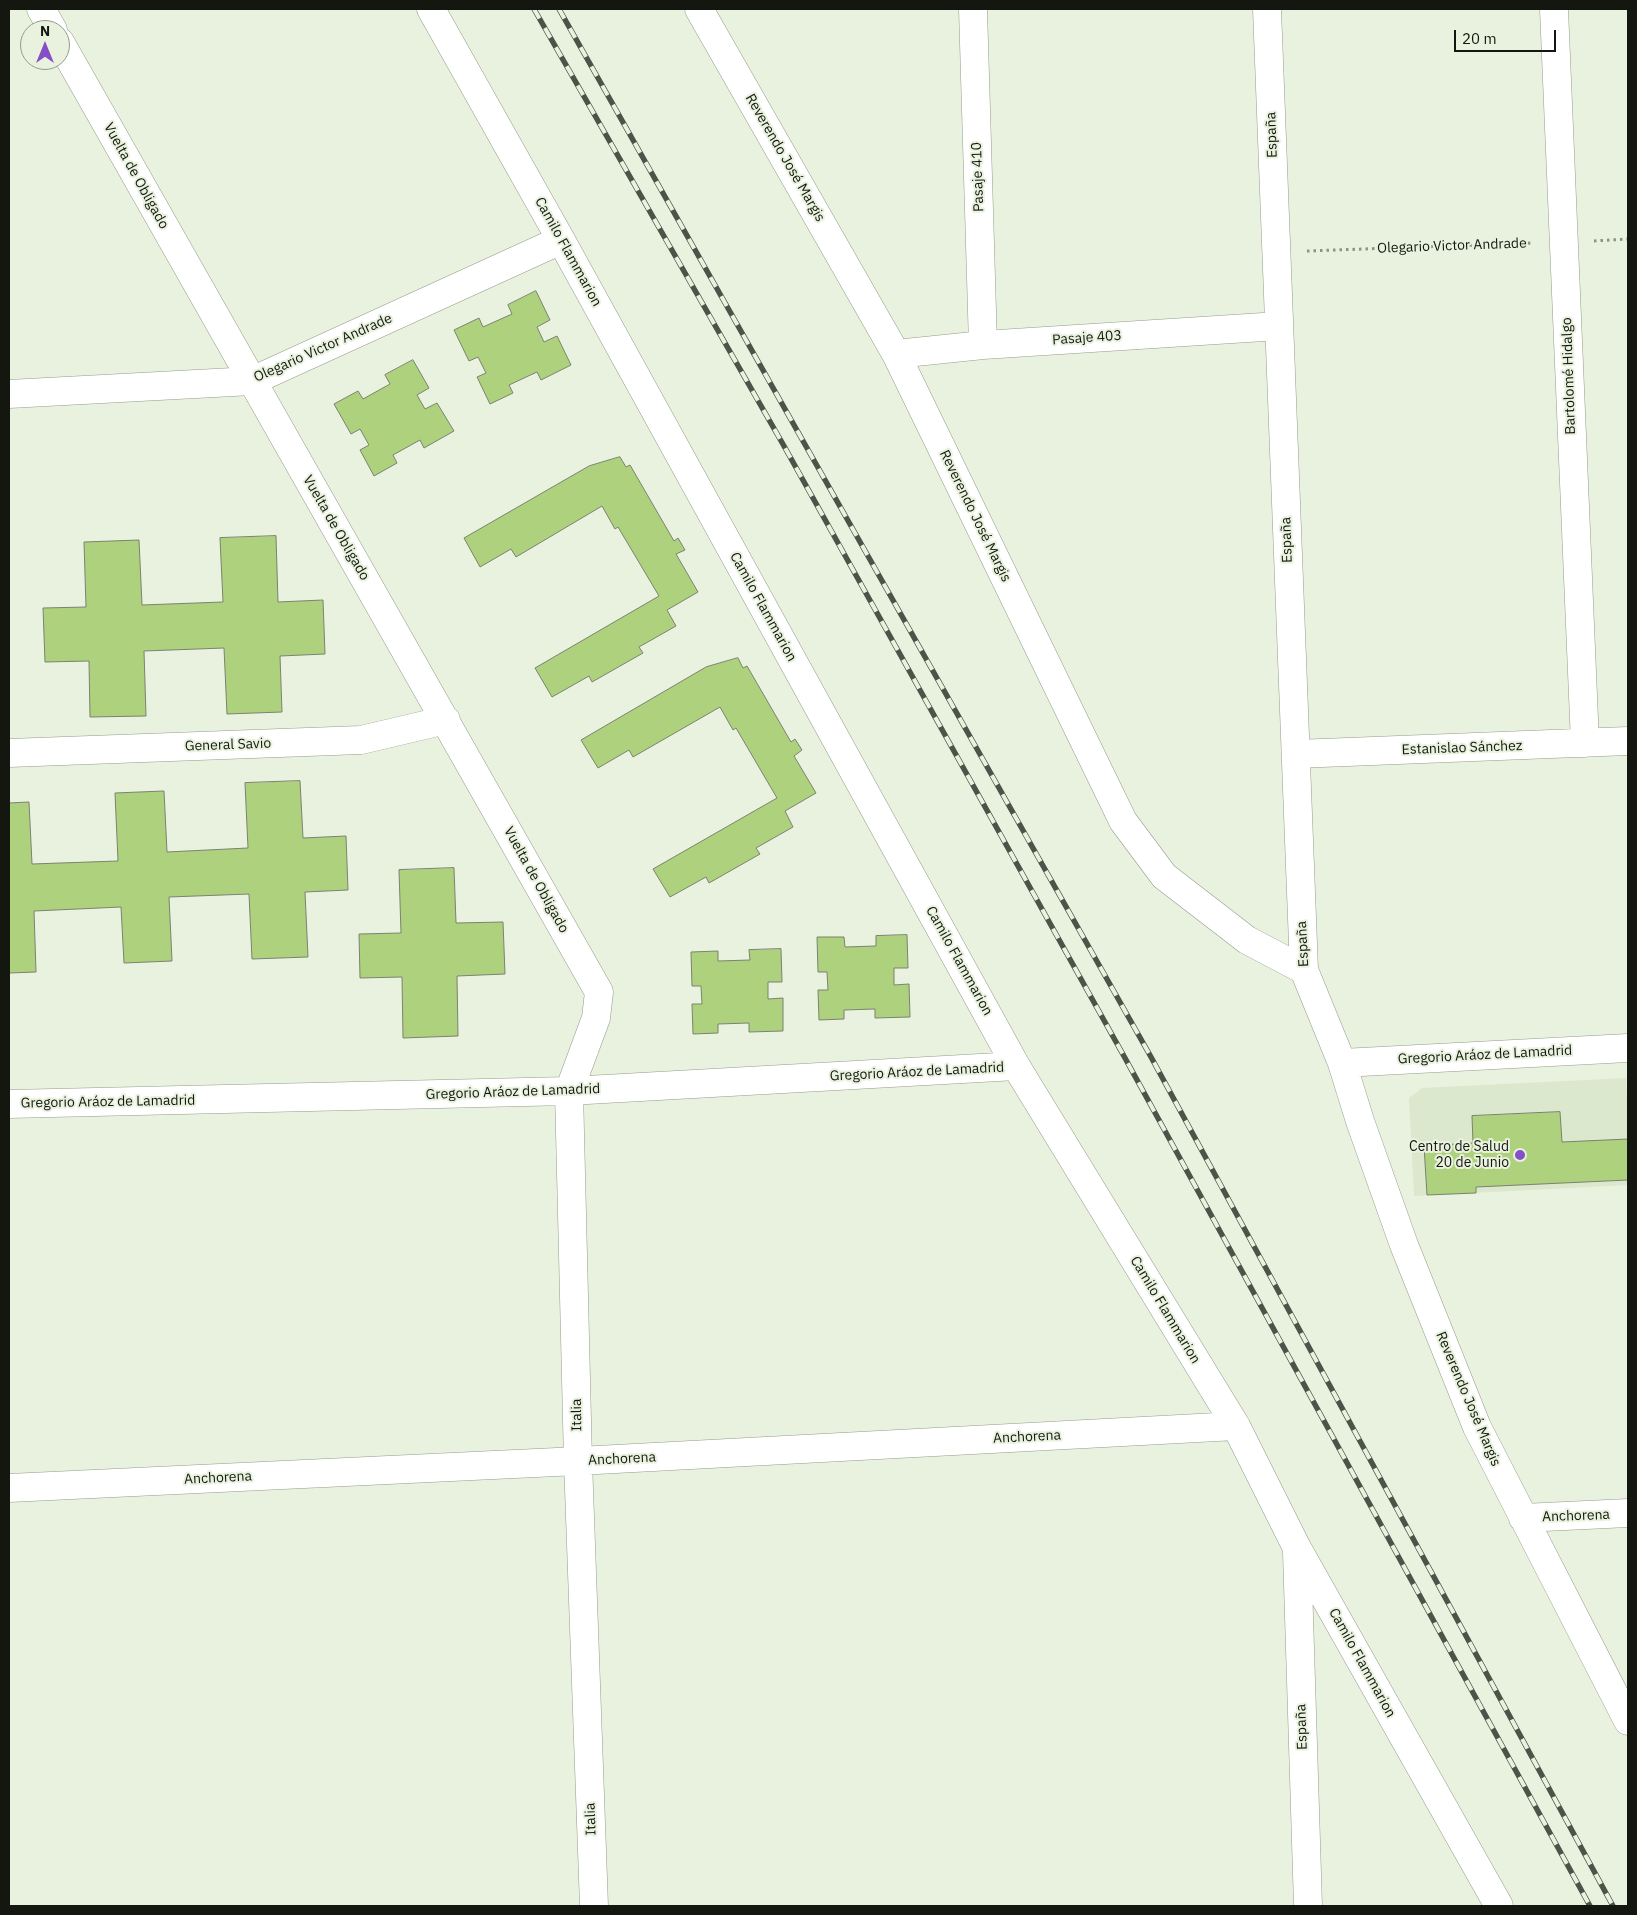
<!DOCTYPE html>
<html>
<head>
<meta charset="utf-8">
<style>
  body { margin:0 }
  #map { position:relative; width:1637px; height:1915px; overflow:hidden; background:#e9f2de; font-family:"IBM Plex Sans",sans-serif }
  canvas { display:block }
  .frame { position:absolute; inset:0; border:10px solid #141710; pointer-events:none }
  .north { position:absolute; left:20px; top:20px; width:50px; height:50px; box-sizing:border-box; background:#e9f2de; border:1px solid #949a8c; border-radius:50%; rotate:0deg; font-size:14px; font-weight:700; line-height:20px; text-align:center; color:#141710 }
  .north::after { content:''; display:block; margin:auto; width:18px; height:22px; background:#854fc6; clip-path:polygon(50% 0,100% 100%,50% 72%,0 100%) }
  .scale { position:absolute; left:1454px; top:30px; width:102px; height:22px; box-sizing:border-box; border:2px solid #141710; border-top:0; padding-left:6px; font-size:15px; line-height:18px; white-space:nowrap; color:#141710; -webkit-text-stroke:4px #e9f2de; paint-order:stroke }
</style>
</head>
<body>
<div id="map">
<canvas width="1637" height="1915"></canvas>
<div class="frame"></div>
<div class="north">N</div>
<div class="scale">20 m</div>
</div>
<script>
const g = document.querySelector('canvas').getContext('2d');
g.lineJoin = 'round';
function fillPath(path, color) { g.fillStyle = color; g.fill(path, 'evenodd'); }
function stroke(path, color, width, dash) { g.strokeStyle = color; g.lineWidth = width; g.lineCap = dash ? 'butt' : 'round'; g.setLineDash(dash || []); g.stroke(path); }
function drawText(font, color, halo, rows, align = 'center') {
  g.font = font + ' "IBM Plex Sans",sans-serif'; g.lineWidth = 4; g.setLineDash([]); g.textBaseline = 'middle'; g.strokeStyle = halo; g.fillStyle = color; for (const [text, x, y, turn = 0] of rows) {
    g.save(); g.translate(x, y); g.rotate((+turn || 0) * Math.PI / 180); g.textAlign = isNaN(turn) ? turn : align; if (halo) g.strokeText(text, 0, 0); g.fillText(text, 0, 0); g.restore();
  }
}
const built = new Path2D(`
  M1626 1078 1628 1125V1185L1414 1196 1409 1098 1422 1088Z`);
const building = new Path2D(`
  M536 291 550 320 537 327 544 342 557 336 571 365 541 380 537 372 509 385 513 393 490 404 477 377 486 373 478 357 469 361 454 330 479 318 483 327 512 314 508 305Z
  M413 360 429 388 417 395 425 409 437 403 454 431 424 448 420 440 393 455 397 463 374 476 360 450 369 445 360 429 351 434 334 404 358 391 363 399 390 384 385 375Z
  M620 457 626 467 630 465 674 541 678 538 685 550 676 554 698 592 667 610 676 626 639 647 643 653 592 682 589 676 552 697 535 668 659 596 618 527 615 529 602 506 516 557 511 549 480 567 464 538 589 466Z
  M276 536 278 602 323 600 325 654 280 656 282 712 227 714 224 648 144 651 146 716 90 717 89 661 45 662 43 608 86 607 84 542 139 540 142 605 223 602 220 538Z
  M738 658 743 668 747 666 791 742 795 739 802 750 794 756 816 793 785 811 793 827 756 848 760 854 709 883 706 877 670 897 653 869 777 798 736 728 733 730 720 707 633 757 629 750 598 768 581 740 706 667Z
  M300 781 303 838 346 836 348 890 305 892 308 957 252 959 249 894 169 897 172 961 124 963 121 907 34 911 36 972 9 973V803L29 802 32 864 118 861 115 793 164 791 167 852 248 848 245 783Z
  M454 868 456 923 503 922 505 974 457 976 458 1036 403 1038 402 977 360 978 359 934 401 933 399 870Z
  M907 935 908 968H894V985L909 984 910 1017 875 1018V1009L844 1010V1019L819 1020 818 990H828L827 972H818L817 937H844L845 947 876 946V936Z
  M781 949 782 982H768V999L783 998V1031L749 1032V1023L718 1024V1033L693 1034 692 1004H702L701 986H692L691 952 718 951V961L750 960 749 950Z
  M1560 1112 1562 1142 1628 1139V1180L1476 1187V1193L1427 1195 1424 1146 1473 1143 1472 1116Z`);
const path = new Path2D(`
  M1594 241 1628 239
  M1307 251 1533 243`);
const street = new Path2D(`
  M41 9 53 30
  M431 9 561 240 1016 1066 1236 1426 1297 1548 1499 1906
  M699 9 896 354 1123 821 1164 876 1247 940 1304 970
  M973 9 983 345
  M1267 9 1304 970 1342 1063 1360 1121 1404 1245 1477 1427 1628 1721
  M1554 9 1585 743
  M60 42 599 992 596 1018 569 1091 578 1461 594 1906
  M896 354 983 345 1279 326
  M9 394 252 381 561 240
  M9 753 361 740 446 720
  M1296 754 1628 741
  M1342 1063 1628 1048
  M9 1104 569 1091 1016 1066
  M9 1488 578 1461 1236 1426
  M1523 1518 1628 1513
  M1297 1552 1308 1906`);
const rail = new Path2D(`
  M534 9 784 446 1125 1058 1590 1906
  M559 9 1151 1057 1613 1906`);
const markers = [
  [1520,1155,6,"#854fc6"]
];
const streetNames = [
  ["España",1272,135,-92],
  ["Reverendo José Margis",785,158,60],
  ["Vuelta de Obligado",136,176,61],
  ["Pasaje 410",978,177,-92],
  ["Olegario Victor Andrade",1452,246,-2],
  ["Camilo Flammarion",568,252,61],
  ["Pasaje 403",1087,338,-4],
  ["Olegario Victor Andrade",323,348,-24],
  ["Bartolomé Hidalgo",1569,376,-92],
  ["Reverendo José Margis",975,516,64],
  ["Vuelta de Obligado",336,528,60],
  ["España",1287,540,-92],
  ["Camilo Flammarion",763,607,61],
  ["General Savio",228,745,-2],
  ["Estanislao Sánchez",1462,748,-2],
  ["Vuelta de Obligado",536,880,61],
  ["España",1303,944,-93],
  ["Camilo Flammarion",959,961,61],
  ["Gregorio Aráoz de Lamadrid",1485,1055,-3],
  ["Gregorio Aráoz de Lamadrid",917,1072,-3],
  ["Gregorio Aráoz de Lamadrid",513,1092,-2],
  ["Gregorio Aráoz de Lamadrid",108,1102,-1],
  ["Camilo Flammarion",1165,1310,59],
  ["Reverendo José Margis",1468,1399,67],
  ["Italia",577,1415,-91],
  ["Anchorena",1027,1437,-3],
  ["Anchorena",622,1459,-3],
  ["Anchorena",218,1478,-3],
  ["Anchorena",1576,1516,-2],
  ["Camilo Flammarion",1362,1663,61],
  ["España",1302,1727,-92],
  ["Italia",591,1819,-92]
];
const poiNames = [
  ["Centro de Salud",1509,1147],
  ["20 de Junio",1509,1163]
];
fillPath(built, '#dbe8cd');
fillPath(building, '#add17d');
stroke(building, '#7a8270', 1);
stroke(street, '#949c8a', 29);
stroke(path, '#8c9384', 3, [2.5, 4]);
stroke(street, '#fff', 28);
stroke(rail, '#4e5349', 5.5);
stroke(rail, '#e9f2de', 4, [11]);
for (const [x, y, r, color] of markers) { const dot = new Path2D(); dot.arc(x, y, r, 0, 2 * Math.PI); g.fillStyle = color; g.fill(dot); stroke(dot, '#e9f2de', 2); }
drawText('14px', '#141710', '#e9f2de', streetNames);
drawText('14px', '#141710', '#e9f2de', poiNames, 'right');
</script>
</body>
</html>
